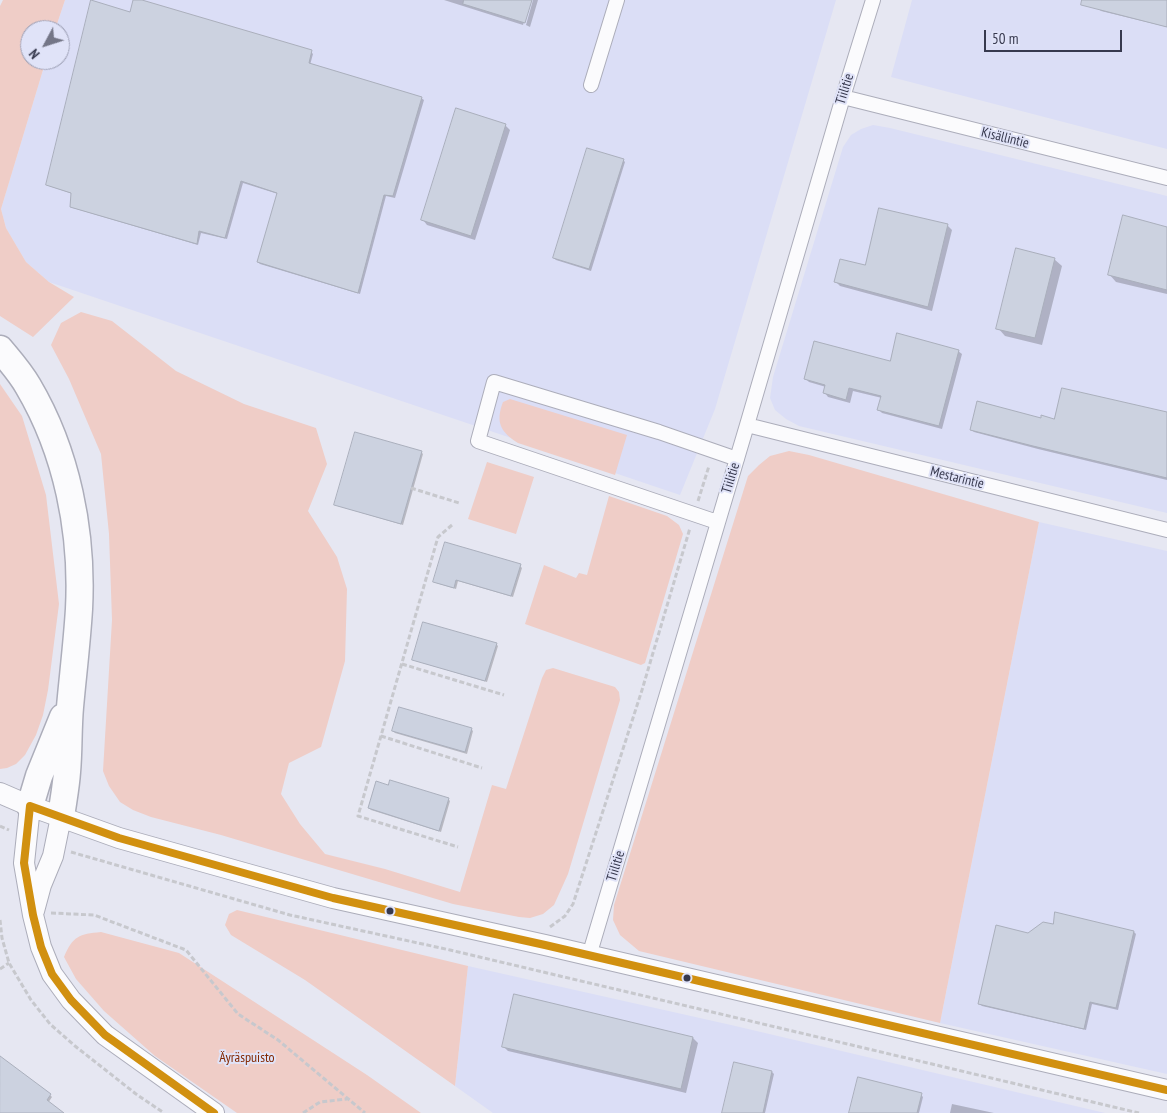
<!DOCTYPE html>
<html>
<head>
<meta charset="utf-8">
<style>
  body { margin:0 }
  #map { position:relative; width:1167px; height:1113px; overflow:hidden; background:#e6e7f2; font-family:"PT Sans Narrow",sans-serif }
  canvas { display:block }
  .north { position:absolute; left:20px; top:20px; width:50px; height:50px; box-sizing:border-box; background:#e0e3f8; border:1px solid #9c9fb4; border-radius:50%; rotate:230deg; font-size:14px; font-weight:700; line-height:20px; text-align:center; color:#37394e }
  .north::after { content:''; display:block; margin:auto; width:18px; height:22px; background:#747687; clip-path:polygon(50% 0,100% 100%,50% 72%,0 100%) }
  .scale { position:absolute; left:984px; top:30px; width:138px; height:22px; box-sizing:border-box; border:2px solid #37394e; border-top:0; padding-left:6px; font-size:15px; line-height:18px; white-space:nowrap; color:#37394e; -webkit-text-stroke:4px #e0e3f8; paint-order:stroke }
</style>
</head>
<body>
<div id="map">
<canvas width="1167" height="1113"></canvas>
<div class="north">N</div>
<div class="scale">50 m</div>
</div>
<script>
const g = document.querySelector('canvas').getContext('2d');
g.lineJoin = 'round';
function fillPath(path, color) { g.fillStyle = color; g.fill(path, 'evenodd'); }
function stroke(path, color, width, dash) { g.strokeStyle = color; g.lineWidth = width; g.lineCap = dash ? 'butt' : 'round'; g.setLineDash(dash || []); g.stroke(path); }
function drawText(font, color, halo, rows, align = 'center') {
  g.font = font + ' "PT Sans Narrow",sans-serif'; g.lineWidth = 4; g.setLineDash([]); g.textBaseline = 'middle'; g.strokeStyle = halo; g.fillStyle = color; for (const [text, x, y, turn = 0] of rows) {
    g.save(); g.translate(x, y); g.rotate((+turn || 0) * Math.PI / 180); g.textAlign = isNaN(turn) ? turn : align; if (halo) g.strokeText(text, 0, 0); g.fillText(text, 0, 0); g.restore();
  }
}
const built = new Path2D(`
  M65 0H836L715 409 680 495 49 282 26 262 6 228 1 209 46 60H60V30H55Z
  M912 0H1167V149L891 77Z
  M873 125 890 128 1167 196V513L799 426 786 419 775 410 770 398 773 377 843 147 851 135 861 129Z
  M1039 522 1167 551V1074L940 1023Z
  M468 966 731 1025 1105 1113H493L455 1086Z`);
const green = new Path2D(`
  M3 0H65L55 30H30V60H46L1 209 6 228 26 262 49 282 74 297 33 337 0 316V6Z
  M81 312 112 321 176 371 244 404 316 428 327 464 308 511 337 557 347 589 345 661 321 747 289 763 281 794 300 824 325 854 385 869 460 892 492 785 506 789 542 678 546 670 553 668 615 687 619 692 620 700 568 874 554 905 543 914 530 918 519 917 453 904 221 835 151 817 133 810 120 802 109 786 103 771 112 620 109 534 101 454 69 379 51 345 61 323Z
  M0 384 22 416 46 495 59 604 48 690 43 715 36 735 25 755 16 764 7 768 0 769Z
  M510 399 627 435 615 475 518 443C501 432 495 423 503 402Z
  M789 451 809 455 1039 522 940 1023 639 951 620 935 613 920 614 905 748 476 759 465 770 456Z
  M487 462 534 477 516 534 468 519Z
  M609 496 667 516 679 525 683 534 645 663 641 665 525 624 544 565 576 578 579 573 587 575Z
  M237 910 468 966 455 1086 305 980 231 935 225 925 229 914Z
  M101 932 179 953 367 1075 421 1113H237L155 1056 104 1011 76 979 64 957C73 936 79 934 101 932Z`);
const shadow = new Path2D(`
  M134 0H137L311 52 313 54 310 65 421 98 424 100 395 198 386 196 360 294 260 264 258 262 278 194 243 183 227 239 201 233 198 245 73 208 71 206 73 194 49 186 47 184 130 13Z
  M444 0H531L523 25Z
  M533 0H538L530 27 526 25Z
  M1101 0H1167V27L1101 11 1099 9Z
  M505 125 510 130 475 240 427 225 423 220Z
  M623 160 625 162 591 271 556 260 554 258Z
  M948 226 952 230 932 311 840 286 836 282Z
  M1167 228V294L1116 282 1109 274Z
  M1054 259 1062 266 1042 345 1005 336 998 328Z
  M958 351 962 354 942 429 882 413 878 409 882 398 853 391 850 403 828 397 825 393 826 387 809 382 806 379Z
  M1167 414V480L1038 449 974 432 971 429 1042 420H1055Z
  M421 452 423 454 403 525 338 506 336 504Z
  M520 566 522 568 513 597 458 581 456 589 436 583 434 581Z
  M496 644 498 646 487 682 416 661 414 659Z
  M471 729 473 731 467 754 395 733 393 731Z
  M448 799 450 801 441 832 371 810 369 808Z
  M1134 932 1136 934 1118 1010 1092 1004 1086 1030 982 1006 980 1004 1028 935Z
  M515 996 693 1038 698 1043 686 1093 508 1051 503 1046Z
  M0 1062 50 1095 52 1097 48 1103 62 1113H0Z
  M772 1072 774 1074 765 1113H723Z
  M921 1095 923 1097 919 1113H850Z
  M952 1104 994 1113H950Z`);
const building = new Path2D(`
  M91 0 130 12 133 0H142L312 50 309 63 422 97 393 196 384 195 358 293 257 262 277 193 241 181 225 238 199 231 197 244 70 207 71 193 46 185Z
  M464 0H532L525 23 463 4Z
  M1082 0H1167V27L1081 5Z
  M456 108 506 124 471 236 421 220Z
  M587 148 624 159 589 269 553 258Z
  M879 208 948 224 928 307 834 282 840 259 865 265Z
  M1123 215 1167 227V290L1108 275Z
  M1016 248 1055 258 1035 338 996 329Z
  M897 333 959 350 939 426 877 410 881 396 849 388 846 400 823 393 825 385 804 379 814 341 890 361Z
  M1062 388 1167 412V478L1033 446 970 430 977 401 1041 418V415L1054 419Z
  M355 432 422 451 401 524 334 505Z
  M445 542 521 564 511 596 456 580 454 588 433 582Z
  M423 622 497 643 485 681 412 660Z
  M399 707 472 728 465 752 392 731Z
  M390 780 449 798 439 831 368 808 376 781 388 785Z
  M1055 912 1134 931 1116 1008 1090 1002 1084 1029 978 1004 996 925 1028 933 1043 922 1053 924Z
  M514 994 693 1037 681 1089 502 1047Z
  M0 1056 51 1094 47 1100 64 1113H0Z
  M734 1062 772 1071 763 1113H722Z
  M858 1077 922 1093 917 1113H849Z`);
const path = new Path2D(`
  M411 488 459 503
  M698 501 709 466
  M452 525 438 537 358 816 458 847
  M402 664 504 695
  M381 736 482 768
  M0 826 9 830
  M71 852 290 915 450 950 1139 1113
  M51 913 94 915 186 950 238 1014 278 1040 365 1113
  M0 920 2 938 9 963 31 1000 50 1024 75 1046 136 1094 164 1113
  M550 927 565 916 573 904 642 690 690 528
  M0 969 9 963
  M303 1113 320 1102 347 1099`);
const street = new Path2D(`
  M591 85 617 0
  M843 97 1167 178
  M747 425 1167 530
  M717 522 478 441 494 382 659 432 737 459
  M589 956 747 425 843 97 873 0`);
const secondary = new Path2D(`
  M0 793 30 806 119 838 333 898 545 945 1167 1090
  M30 806 24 863 33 915 41 947 52 974 71 1000 105 1035 214 1113
  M34 911 41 885 53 856 61 817`);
const highway = new Path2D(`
  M0 349C10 361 20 372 28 386 67 452 83 532 79 609 77 642 73 674 70 707 68 729 69 750 67 772 66 787 63 802 61 817
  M30 806 39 776 63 717`);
const bus1 = new Path2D(`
  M214 1113 105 1035 71 1000 52 974 41 947 33 915 24 863 30 806 119 838 333 898 545 945 1167 1090`);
const markers = [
  [390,911,4.5,"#37394e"],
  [687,978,4.5,"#37394e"]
];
const streetNames = [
  ["Tiilitie",845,89,-73],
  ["Kisällintie",1005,138,14],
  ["Tiilitie",731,478,-73],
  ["Mestarintie",957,478,14],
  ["Tiilitie",616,866,-73]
];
const parkNames = [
  ["Äyräspuisto",247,1058]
];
fillPath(built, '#dbdef6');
fillPath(green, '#efcdc7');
fillPath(shadow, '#0003');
fillPath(building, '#ccd2e0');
stroke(building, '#aaafbc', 1);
stroke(street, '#acadba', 16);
stroke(secondary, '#acadba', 22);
stroke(highway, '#acadba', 29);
stroke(path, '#c7c8cd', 3, [5, 2.5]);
stroke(street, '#fbfbfd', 14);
stroke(secondary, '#fbfbfd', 20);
stroke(highway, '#fbfbfd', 26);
stroke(bus1, '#d19010', 8);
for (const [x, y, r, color] of markers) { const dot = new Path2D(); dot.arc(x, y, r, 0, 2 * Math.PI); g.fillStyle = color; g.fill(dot); stroke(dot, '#e0e3f8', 2); }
drawText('14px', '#37394e', '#e0e3f8', streetNames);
drawText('14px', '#832903', '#e0e3f8', parkNames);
</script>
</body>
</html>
